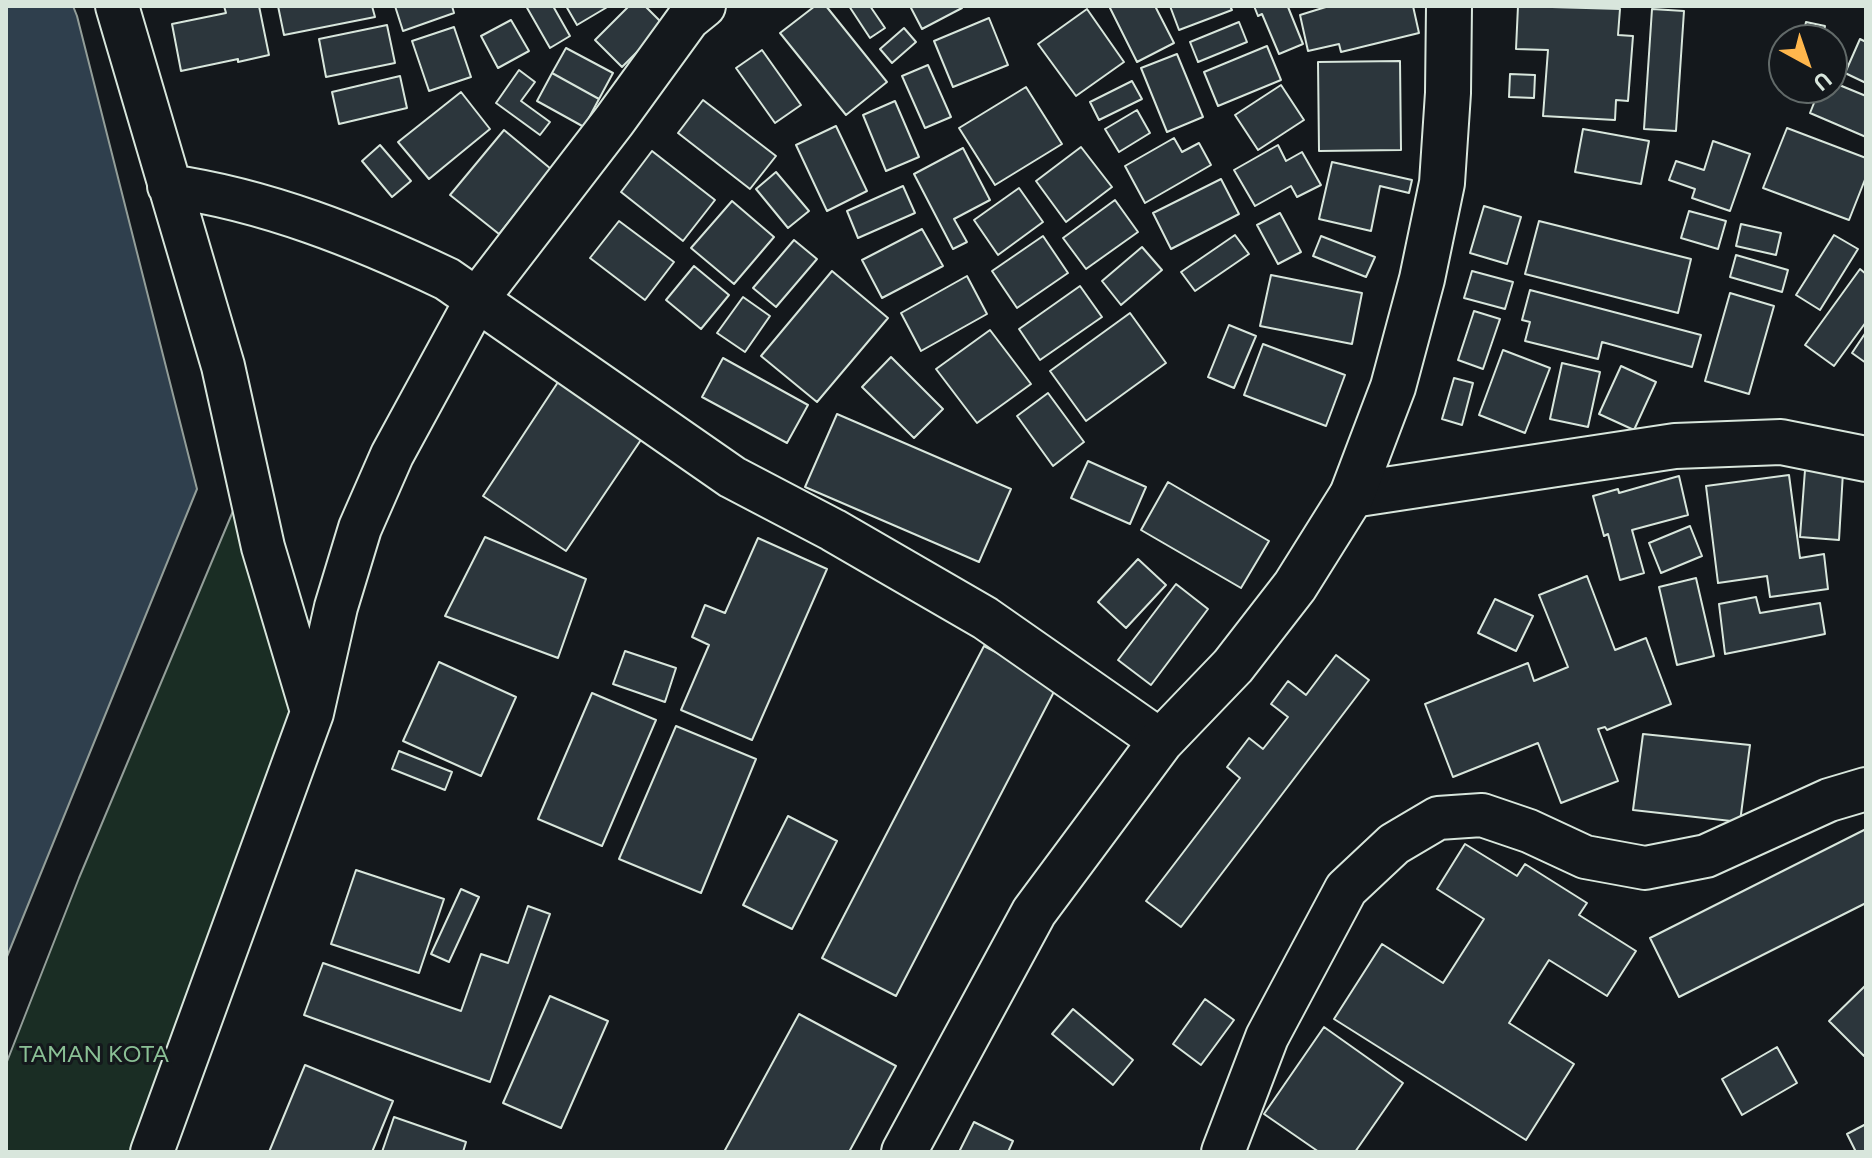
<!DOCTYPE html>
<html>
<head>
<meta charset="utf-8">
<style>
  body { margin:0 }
  #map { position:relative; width:1872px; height:1158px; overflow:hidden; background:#14181c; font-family:Figtree,sans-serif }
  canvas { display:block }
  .frame { position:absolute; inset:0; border:8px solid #d8e6dc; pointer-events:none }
  .north { position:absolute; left:1768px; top:24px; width:80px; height:80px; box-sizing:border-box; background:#14181c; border:2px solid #626a69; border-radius:50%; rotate:140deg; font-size:22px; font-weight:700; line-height:32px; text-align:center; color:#d8e6dc }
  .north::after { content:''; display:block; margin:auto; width:28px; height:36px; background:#ffb74d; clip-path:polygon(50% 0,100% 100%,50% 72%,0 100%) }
</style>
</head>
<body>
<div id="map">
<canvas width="1872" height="1158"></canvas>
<div class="frame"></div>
<div class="north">U</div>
</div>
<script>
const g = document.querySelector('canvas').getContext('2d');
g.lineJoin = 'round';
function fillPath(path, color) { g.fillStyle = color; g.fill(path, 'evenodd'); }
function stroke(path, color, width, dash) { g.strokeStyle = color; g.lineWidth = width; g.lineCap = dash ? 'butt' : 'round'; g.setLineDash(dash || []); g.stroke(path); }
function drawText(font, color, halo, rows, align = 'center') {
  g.font = font + ' Figtree,sans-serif'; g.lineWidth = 6; g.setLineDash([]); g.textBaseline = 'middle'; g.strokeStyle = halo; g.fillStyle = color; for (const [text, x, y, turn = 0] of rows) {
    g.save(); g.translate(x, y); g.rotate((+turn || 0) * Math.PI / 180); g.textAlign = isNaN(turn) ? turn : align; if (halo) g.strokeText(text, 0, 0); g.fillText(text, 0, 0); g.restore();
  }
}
const green = new Path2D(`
  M241 492 299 688 142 1152H6V1064L79 878Z`);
const water = new Path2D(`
  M6 6H73L77 16 197 489 6 959Z`);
const building = new Path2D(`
  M224 6H259L269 55 238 62V59L181 71 172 24 226 13Z
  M278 6H372L375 17 284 35Z
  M395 6H452L454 13 403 31Z
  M526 6H553L570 36 550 48Z
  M566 6H609L577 25Z
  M629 6H645L664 25 622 67 595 40Z
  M815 6H826L887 82 846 115 780 33Z
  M849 6H870L885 28 870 38Z
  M910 6H961L962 8 922 29Z
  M1109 6H1155L1174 43 1137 62Z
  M1170 6H1230L1232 10 1179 30Z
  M1254 6H1291L1288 7 1303 44 1279 54 1262 14 1258 16Z
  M1329 6H1413L1419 33 1341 52 1339 44 1308 51 1300 15Z
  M1518 6 1620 9 1618 35 1633 36 1628 101 1616 100 1615 120 1543 116 1548 50 1516 49Z
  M1087 9 1124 62 1076 96 1038 44Z
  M1652 9 1684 11 1676 131 1644 129Z
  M989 18 1008 65 953 87 934 41Z
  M511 20 529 51 498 68 481 36Z
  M1239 22 1247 42 1198 62 1190 42Z
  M1806 22 1825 26 1822 40H1802Z
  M387 25 395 63 326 77 319 39Z
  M454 27 471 77 429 91 412 41Z
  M904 28 916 42 892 63 880 49Z
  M1860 39 1866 42V83L1845 73Z
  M1267 46 1281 80 1218 106 1204 72Z
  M566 48 613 73 599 99 552 73Z
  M762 50 801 105 775 123 736 68Z
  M1177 54 1203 117 1167 132 1141 68Z
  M1400 61 1401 150 1319 151 1318 62Z
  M928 65 951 117 925 128 902 76Z
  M519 70 535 82 521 101 550 122 540 135 496 103Z
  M552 73 599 99 584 127 537 101Z
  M1510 74 1535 75 1534 98 1509 97Z
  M400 76 407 108 339 124 332 92Z
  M1132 81 1142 99 1099 120 1090 102Z
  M1832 82 1866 96V137L1810 113 1820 88H1832Z
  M1281 85 1304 120 1258 150 1235 115Z
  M1026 87 1062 144 995 185 959 128Z
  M461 92 490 129 429 179 398 142Z
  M703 100 776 156 750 189 678 133Z
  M895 101 919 157 886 171 863 115Z
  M1137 110 1150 133 1119 152 1105 129Z
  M836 126 867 191 827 211 796 145Z
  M1787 128 1866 158V177L1849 220 1763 188Z
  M1583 129 1649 141 1641 184 1575 172Z
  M504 130 551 169 499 234 450 195Z
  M1174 138 1182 152 1199 143 1211 165 1145 203 1125 166Z
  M1713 141 1750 154 1730 211 1692 198 1695 189 1669 180 1676 161 1704 170Z
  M380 145 411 181 392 197 362 161Z
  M1278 145 1286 161 1302 152 1321 185 1297 197 1291 186 1255 206 1234 170Z
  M1081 147 1112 187 1066 222 1036 181Z
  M963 148 990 200 954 219 967 242 953 249 914 174Z
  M652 151 715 200 683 241 621 192Z
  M1332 162 1412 180 1409 193 1380 186 1371 231 1319 219Z
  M776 172 809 211 788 228 756 189Z
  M1221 179 1239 214 1171 249 1153 213Z
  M903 186 915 213 858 238 847 211Z
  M1019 188 1043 222 998 255 974 220Z
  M1115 200 1138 232 1086 269 1063 238Z
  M732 201 774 237 734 284 691 248Z
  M1484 206 1521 217 1507 264 1470 253Z
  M1689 211 1726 221 1718 249 1681 238Z
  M1280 213 1301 252 1278 264 1257 225Z
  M619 221 674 262 645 300 590 258Z
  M1539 221 1691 259 1678 313 1525 274Z
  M1741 224 1781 233 1776 255 1736 246Z
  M922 229 943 266 882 298 862 260Z
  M1235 235 1249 254 1195 291 1181 272Z
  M1834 235 1858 249 1820 310 1796 295Z
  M1043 236 1068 273 1017 308 992 271Z
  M1321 236 1375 257 1366 277 1313 256Z
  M794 240 817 259 776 307 753 288Z
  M1142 247 1162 270 1121 305 1102 281Z
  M1736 255 1788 270 1782 292 1730 277Z
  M694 266 729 295 701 329 666 300Z
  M1860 269 1866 274V322L1834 366 1805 345Z
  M832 271 888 318 817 402 761 356Z
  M1472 271 1513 282 1505 309 1464 298Z
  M1271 275 1362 293 1352 344 1260 326Z
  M967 276 987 314 921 351 901 313Z
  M1080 286 1102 317 1040 360 1019 329Z
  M1530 290 1701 335 1692 367 1602 342 1598 359 1525 341 1530 322 1522 320Z
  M1730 293 1774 306 1749 394 1705 381Z
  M743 297 770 316 745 352 717 333Z
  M1474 311 1500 319 1483 369 1458 360Z
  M1130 313 1166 363 1086 421 1050 371Z
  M1229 325 1256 336 1234 388 1208 377Z
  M990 330 1031 384 977 423 936 369Z
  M1866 332V363L1852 353Z
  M1263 344 1345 375 1326 426 1244 395Z
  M1503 350 1550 368 1525 433 1479 415Z
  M891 357 943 409 914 438 862 387Z
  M723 358 808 405 787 443 702 397Z
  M1562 363 1600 372 1588 427 1550 419Z
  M1621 366 1656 382 1634 430 1599 414Z
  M564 373 649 428 566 551 483 496Z
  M1454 378 1473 383 1462 425 1442 419Z
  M1048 393 1084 442 1053 466 1017 416Z
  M837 414 1011 489 979 562 805 487Z
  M1088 461 1146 487 1130 524 1071 498Z
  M1805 470 1843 472 1839 540 1800 537Z
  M1789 475 1800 558 1824 554 1828 589 1770 597 1767 576 1718 583 1706 486Z
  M1679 476 1688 515 1632 530 1644 573 1620 580 1608 534 1604 536 1593 496 1618 489 1619 493Z
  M1168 482 1269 541 1241 588 1141 530Z
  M1690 526 1702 556 1661 573 1649 543Z
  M485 537 586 579 558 658 445 616Z
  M758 538 827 569 752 740 681 710 709 645 692 637 705 605 725 613Z
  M1138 559 1166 585 1126 628 1098 602Z
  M1587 576 1615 650 1646 638 1671 704 1607 730 1605 727 1598 729 1618 781 1561 803 1538 743 1453 777 1425 704 1528 663 1534 681 1568 667 1539 595Z
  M1696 578 1714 656 1677 665 1659 587Z
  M1176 584 1208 609 1151 685 1118 660Z
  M1756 597 1760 613 1820 603 1825 634 1725 654 1719 604Z
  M1495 599 1533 616 1516 651 1478 633Z
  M984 646 1058 684 896 996 822 958Z
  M625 651 676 668 665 702 613 684Z
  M1336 655 1369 680 1181 927 1146 901 1240 778 1227 767 1249 738 1263 749 1288 717 1271 704 1288 681 1306 695Z
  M439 662 516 697 481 776 403 741Z
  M592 693 656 720 602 846 538 819Z
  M676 726 756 759 701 893 619 859Z
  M1643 734 1750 745 1740 822 1633 810Z
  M399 751 452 772 445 790 392 769Z
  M788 816 837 841 792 929 743 905Z
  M1866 829V903L1679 997 1650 938Z
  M1465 844 1517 876 1525 864 1587 903 1579 915 1636 951 1607 996 1549 960 1509 1023 1574 1064 1526 1140 1334 1019 1382 944 1443 983 1484 919 1437 889Z
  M356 870 444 899 419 973 331 944Z
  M461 889 479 897 449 962 431 954Z
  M528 906 550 914 490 1082 304 1015 323 963 461 1011 481 954 508 963Z
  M1866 985V1053L1864 1056 1829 1021Z
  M550 996 608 1021 561 1128 503 1103Z
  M1205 999 1234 1020 1201 1065 1173 1044Z
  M1073 1009 1133 1060 1113 1085 1052 1034Z
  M799 1014 896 1066 849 1152H724Z
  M1324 1027 1403 1083 1355 1152H1319L1264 1114Z
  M1777 1047 1797 1083 1742 1115 1722 1079Z
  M305 1065 393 1101 372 1152H269Z
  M394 1117 466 1142 463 1152H382Z
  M974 1122 1013 1141 1008 1152H959Z
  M1866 1124V1152H1856L1847 1134Z`);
const street = new Path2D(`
  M117 6 223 366 263 547 311 708
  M169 186C266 200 359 237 447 279L732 477 833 530 985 618 1161 741
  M152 1152 312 713 336 607 360 528 392 455 477 299 614 121 688 19 704 6
  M1223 1152 1267 1037 1346 889 1394 844 1438 818 1482 815 1529 831 1585 857 1645 868 1706 856 1829 800 1866 789`);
const secondary = new Path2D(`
  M1352 495 1675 446 1781 442 1866 459`);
const highway = new Path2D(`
  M904 1152 1034 912 1161 741 1233 666 1295 586 1352 495 1393 387 1422 279 1442 183 1448 93 1449 6`);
const parkNames = [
  ["TAMAN KOTA",94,1055]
];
fillPath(green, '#1a2d24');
stroke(green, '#939e99', 2);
fillPath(water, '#2f3f4d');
stroke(water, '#939e99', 2);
fillPath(building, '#2c363c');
stroke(building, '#d8e6dc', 2);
stroke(street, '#d8e6dc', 46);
stroke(secondary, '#d8e6dc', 48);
stroke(highway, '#d8e6dc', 48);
stroke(street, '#14181c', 42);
stroke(secondary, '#14181c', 44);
stroke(highway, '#14181c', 44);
drawText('24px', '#8ac095', '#14181c', parkNames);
</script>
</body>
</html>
